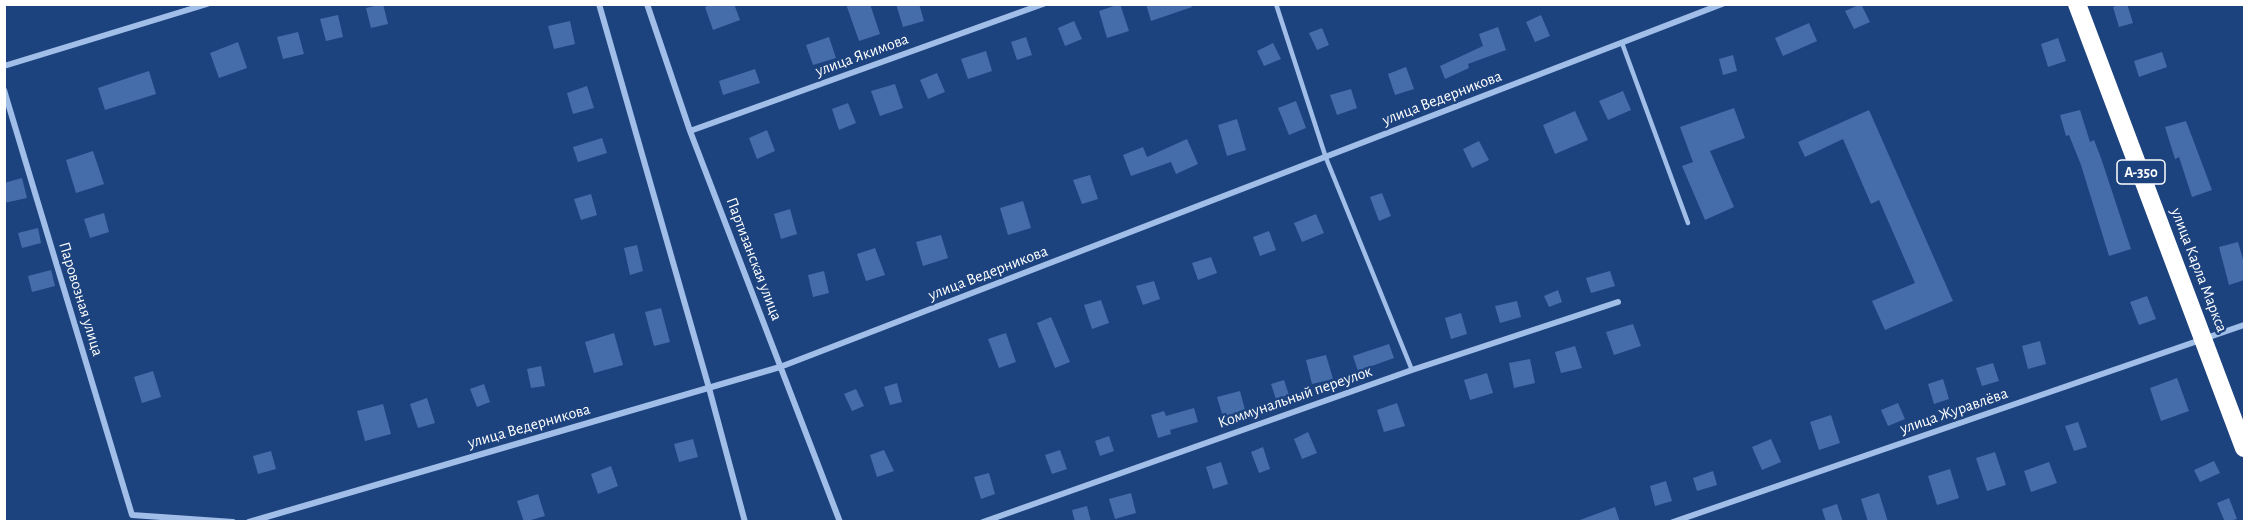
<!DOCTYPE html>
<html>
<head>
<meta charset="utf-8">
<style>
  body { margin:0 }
  #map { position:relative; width:2249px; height:526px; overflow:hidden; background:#1d437f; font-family:"Alegreya Sans",sans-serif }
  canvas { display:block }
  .frame { position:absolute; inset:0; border:6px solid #fff; pointer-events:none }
</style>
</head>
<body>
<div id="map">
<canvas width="2249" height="526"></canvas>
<div class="frame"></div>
</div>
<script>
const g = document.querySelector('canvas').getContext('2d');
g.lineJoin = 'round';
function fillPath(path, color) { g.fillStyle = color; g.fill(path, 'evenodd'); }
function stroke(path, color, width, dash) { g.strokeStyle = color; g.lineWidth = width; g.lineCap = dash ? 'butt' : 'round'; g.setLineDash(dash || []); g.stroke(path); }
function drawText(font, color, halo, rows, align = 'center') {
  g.font = font + ' "Alegreya Sans",sans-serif'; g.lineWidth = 5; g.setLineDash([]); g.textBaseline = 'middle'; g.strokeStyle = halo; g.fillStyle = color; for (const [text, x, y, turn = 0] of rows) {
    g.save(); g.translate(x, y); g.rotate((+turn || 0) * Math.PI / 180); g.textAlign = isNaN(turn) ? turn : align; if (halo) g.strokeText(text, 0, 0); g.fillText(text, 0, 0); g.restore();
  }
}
const building = new Path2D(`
  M383 4 388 24 371 28 366 8Z
  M713 4H734L740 20 713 30 705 7Z
  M846 4H870L880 34 859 41Z
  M896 4H919L924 21 903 27Z
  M1120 4 1129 31 1107 38 1099 11Z
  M1146 4H1191L1192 7 1151 21Z
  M1861 4 1870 22 1854 29 1845 11Z
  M2122 4H2127L2133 23 2119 27 2113 7Z
  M338 15 343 37 326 41 320 19Z
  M1541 15 1550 36 1535 42 1526 22Z
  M570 21 575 44 554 49 548 26Z
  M1074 21 1082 39 1065 46 1058 28Z
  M1809 23 1817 41 1783 56 1775 38Z
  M1498 27 1506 50 1468 64 1469 68 1445 79 1440 66 1483 46 1479 34Z
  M1322 28 1329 45 1317 50 1309 33Z
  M298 32 304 54 283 59 277 37Z
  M829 37 836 58 813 65 806 45Z
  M1026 37 1032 55 1017 60 1011 42Z
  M2058 38 2066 61 2048 67 2041 44Z
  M238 42 247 68 219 78 210 53Z
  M1273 43 1281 59 1264 66 1257 51Z
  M986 51 992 71 968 79 961 59Z
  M2162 52 2167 67 2139 77 2134 61Z
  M1733 55 1737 71 1723 75 1719 59Z
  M1406 67 1414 89 1395 95 1388 74Z
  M755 69 760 83 723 95 719 81Z
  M149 71 156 94 105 110 98 88Z
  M937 73 945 92 928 99 920 80Z
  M895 84 903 108 880 116 871 91Z
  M587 86 594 108 573 114 567 93Z
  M1351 89 1357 108 1337 115 1330 95Z
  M1623 91 1631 110 1608 120 1599 101Z
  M1296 101 1306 128 1289 135 1278 108Z
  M848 103 856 123 839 130 832 109Z
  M1734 108 1745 138 1710 151 1734 207 1705 220 1682 166 1693 162 1680 127Z
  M1869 110 1953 301 1885 330 1872 301 1915 283 1879 200 1871 204 1843 139 1805 157 1798 142Z
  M2080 110 2090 142 2094 140 2101 158 2131 249 2109 256 2081 165 2069 135 2066 136 2060 115Z
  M1575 111 1588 140 1555 154 1543 125Z
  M1237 119 1246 150 1227 156 1218 125Z
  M2186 121 2212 190 2192 197 2179 157 2175 159 2165 127Z
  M767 130 775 151 757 159 749 138Z
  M602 138 607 153 578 162 573 147Z
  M1187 139 1198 164 1176 174 1171 162 1131 176 1123 155 1143 147 1147 157Z
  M1479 141 1489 160 1472 168 1463 149Z
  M93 151 104 184 76 193 66 160Z
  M1090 175 1098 199 1082 204 1073 180Z
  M22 178 27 198 4 203V183Z
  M1382 193 1391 216 1379 221 1370 197Z
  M591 194 597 215 581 220 574 199Z
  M1023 201 1031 228 1008 235 1000 208Z
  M790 209 797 234 781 239 774 214Z
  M104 213 109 232 90 238 84 219Z
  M1316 214 1324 233 1302 242 1294 223Z
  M38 228 41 243 22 248 18 233Z
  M1269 231 1276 250 1260 256 1253 237Z
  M941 235 948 258 923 266 916 242Z
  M2238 242 2244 263V280L2229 285 2219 247Z
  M637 245 643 271 630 275 624 248Z
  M875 248 885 275 866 281 857 254Z
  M1211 257 1217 273 1198 280 1192 263Z
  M51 270 55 286 32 292 28 276Z
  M824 271 829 293 813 297 808 275Z
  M1610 271 1615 286 1591 293 1586 278Z
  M1154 281 1160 299 1143 305 1136 286Z
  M1558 290 1562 302 1549 307 1544 296Z
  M2147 296 2156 319 2139 325 2130 302Z
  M1101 300 1109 323 1092 329 1084 305Z
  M1517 301 1521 317 1500 323 1495 306Z
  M661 308 670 342 654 346 645 312Z
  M1461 313 1467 334 1451 339 1445 318Z
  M1051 317 1070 362 1055 368 1037 323Z
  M1633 324 1641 346 1614 355 1606 332Z
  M614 333 623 365 594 373 585 342Z
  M1006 333 1016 362 999 368 988 339Z
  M2040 341 2046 364 2028 369 2022 346Z
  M1389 344 1394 358 1358 371 1353 356Z
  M1575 346 1582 368 1561 373 1555 352Z
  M1326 355 1333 379 1312 384 1306 360Z
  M1530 359 1535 383 1514 388 1509 363Z
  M1993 363 1999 381 1982 386 1976 368Z
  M541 366 545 386 531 388 527 369Z
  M153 371 161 397 142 403 134 377Z
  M1487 373 1493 393 1470 400 1464 380Z
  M2177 378 2189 411 2161 421 2150 388Z
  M1943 379 1949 399 1934 404 1928 384Z
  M1284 380 1289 395 1276 399 1271 384Z
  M897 383 902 402 890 405 884 387Z
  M484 384 490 402 477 407 470 389Z
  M856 389 864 406 852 411 844 394Z
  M1240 391 1245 410 1223 417 1217 397Z
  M427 398 435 423 418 428 410 404Z
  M1397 403 1405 426 1384 432 1377 410Z
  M1898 403 1905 419 1888 426 1881 410Z
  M383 404 391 434 365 441 357 411Z
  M1194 408 1198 422 1170 430 1171 434 1158 438 1151 415 1164 411 1166 416Z
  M1831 415 1840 443 1819 450 1810 422Z
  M2078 422 2087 447 2074 451 2065 426Z
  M1308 432 1317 453 1302 459 1294 439Z
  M1109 436 1114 451 1100 456 1095 441Z
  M693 439 698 457 679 462 674 444Z
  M1771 439 1781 462 1762 470 1752 447Z
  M1263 447 1270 469 1259 473 1251 452Z
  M884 450 894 471 877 477 870 455Z
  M1060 450 1067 469 1052 474 1045 455Z
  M271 451 276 469 258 474 253 456Z
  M1995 452 2006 485 1987 491 1976 458Z
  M2214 461 2220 473 2200 482 2194 470Z
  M1221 462 1228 484 1213 489 1206 467Z
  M2049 462 2057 483 2031 492 2024 471Z
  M611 466 618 486 598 494 591 474Z
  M1950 469 1959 498 1937 505 1928 476Z
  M1713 471 1717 485 1697 491 1693 478Z
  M989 473 995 494 981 499 974 477Z
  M1666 481 1672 501 1655 506 1650 486Z
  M1131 493 1136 513 1115 519 1109 499Z
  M1879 493 1888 522H1868L1861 499Z
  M538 494 545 516 524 522 517 501Z
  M2229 498 2237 519 2225 522 2217 503Z
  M1837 504 1843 522H1826L1822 509Z
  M1087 506 1091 522H1075L1072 510Z
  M1615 507 1620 522H1581L1580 520Z`);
const lane = new Path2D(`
  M1276 4 1326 158 1412 370
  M1622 43 1688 223`);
const street = new Path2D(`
  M599 4 709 388 745 522
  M647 4 690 131 840 522
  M4 66 207 4
  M4 90 132 515 233 522
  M690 131 1043 4
  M249 522 780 367 1722 4
  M983 522 1412 370 1618 302
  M1673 522 2244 325`);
const highway = new Path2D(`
  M2077 4 2244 448`);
const shields = [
  [2141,172,48]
];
const shieldNames = [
  ["А-350",2141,172]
];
const streetNames = [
  ["улица Якимова",862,55,-20],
  ["улица Ведерникова",1442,98,-21],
  ["Партизанская улица",754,259,69],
  ["улица Карла Маркса",2199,270,69],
  ["улица Ведерникова",988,273,-21],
  ["Паровозная улица",81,299,73],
  ["Коммунальный переулок",1295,397,-19],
  ["улица Журавлёва",1954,411,-19],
  ["улица Ведерникова",529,426,-16]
];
fillPath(building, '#456da9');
stroke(lane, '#a1bee9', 4.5);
stroke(street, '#a1bee9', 6);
stroke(highway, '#fff', 18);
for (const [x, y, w] of shields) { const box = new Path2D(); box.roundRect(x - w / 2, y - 12, w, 24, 4.5); g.fillStyle = '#1d437f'; g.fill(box); stroke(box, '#fff', 1.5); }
drawText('bold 15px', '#fff', null, shieldNames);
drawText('16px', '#fff', '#1d437f', streetNames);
</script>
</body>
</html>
